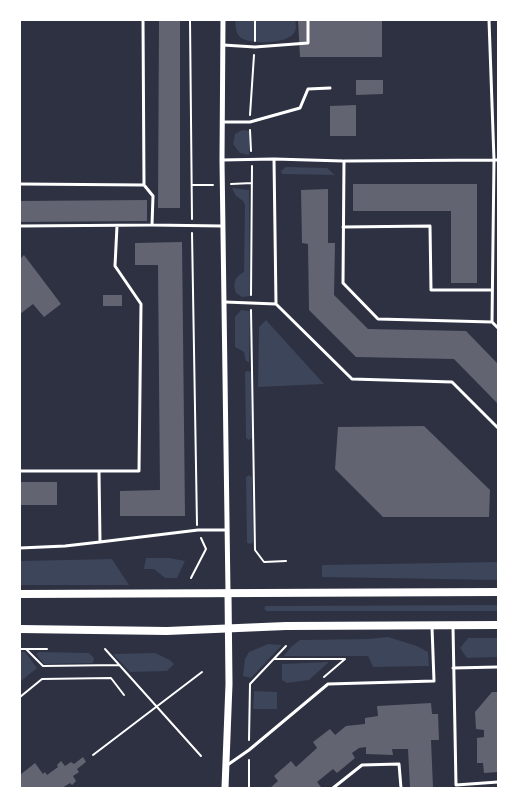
<!DOCTYPE html>
<html>
<head>
<meta charset="utf-8">
<style>
  body { margin:0 }
  #map { position:relative; width:518px; height:808px; overflow:hidden; background:#2d3142; font-family:Barlow,sans-serif }
  canvas { display:block }
  .frame { position:absolute; inset:0; border:21px solid #fff; pointer-events:none }
</style>
</head>
<body>
<div id="map">
<canvas width="518" height="808"></canvas>
<div class="frame"></div>
</div>
<script>
const g = document.querySelector('canvas').getContext('2d');
g.lineJoin = 'round';
function fillPath(path, color) { g.fillStyle = color; g.fill(path, 'evenodd'); }
function stroke(path, color, width, dash) { g.strokeStyle = color; g.lineWidth = width; g.lineCap = dash ? 'butt' : 'round'; g.setLineDash(dash || []); g.stroke(path); }
const green = new Path2D(`
  M235 20H295C296 24 297 29 294 33 287 44 249 45 240 37 235 33 236 26 235 20Z
  M242 130 250 131 249 155 240 153 233 144 235 134Z
  M286 167 327 168 335 175 282 174 281 171Z
  M232 188 249 190 250 296 242 297 236 293C233 283 234 277 244 272L245 205 243 201 236 196Z
  M241 310 250 311 249 362 246 361 244 352 235 347V317Z
  M266 320 324 384 258 387 259 327Z
  M248 371 251 372 252 438 249 440 246 438 245 372Z
  M249 475 252 477 253 542 251 544 247 543 246 477Z
  M146 558H169L185 561 177 578H165L154 569H144Z
  M112 559 129 585H20V561Z
  M498 562V580L322 577V565Z
  M498 605V611H266L264 608 266 606Z
  M388 637 417 646 428 652 429 666 373 667 368 656H284L291 647 300 640 368 639Z
  M468 638H498V657L467 658 460 648Z
  M268 644 282 645 251 678 243 676 245 659 249 652Z
  M20 652H25L37 668 20 682Z
  M39 652 89 653 94 658 93 663 44 664 36 654Z
  M155 653 170 660 174 664 167 671 130 672 113 654Z
  M329 662 309 680 287 683 282 680V664Z
  M254 691 277 692V709H253Z`);
const building = new Path2D(`
  M159 20H180V208H158Z
  M298 20H382V57H300Z
  M356 80H383V94L356 95Z
  M356 105V136H330V106Z
  M353 184H477V283H451V211H353Z
  M328 189V243H335L334 295 368 329 466 331 498 364V404L454 359 356 357 309 310 308 244 302 243 301 190Z
  M147 200V221L20 222V201Z
  M182 242 185 516H120V491L160 490 158 265H135V243Z
  M24 255 61 304 44 317 33 304 20 314V259Z
  M103 295H122V306H103Z
  M424 426 490 490 489 517H383L335 469 338 427Z
  M20 482H57V505H20Z
  M492 692H498V772L484 773 483 763H477V738L484 737V730L476 729 475 712Z
  M431 703 432 714H438L439 740H431L433 788H410L408 749H392L393 755 366 754V747L359 748 352 753 355 758 337 773 333 769 317 782 321 787 319 788H270L278 781 274 776 291 761 296 767 317 748 313 742 330 729 335 735 346 726 365 724V718L378 716 377 706Z
  M83 757 86 762 77 769 79 772 73 776 76 781 72 785 70 783 62 788H20V775L35 763 43 774 45 772 47 775 58 767 57 765 61 761 65 766 71 762 74 764Z`);
const path = new Path2D(`
  M190 20 192 219
  M255 41V20
  M250 115 254 55
  M250 130 251 151
  M231 184 252 183
  M192 185H213
  M192 233 197 525
  M251 295 252 166
  M251 310 255 550 264 562 286 561
  M191 578 206 549 201 538
  M20 649H47
  M26 649 43 666 119 665
  M105 649 201 756
  M274 659H345L324 677
  M20 697 42 679 111 678 124 695
  M249 740 250 684 286 646
  M93 755 202 672
  M249 788V760`);
const service = new Path2D(`
  M489 20 494 160 492 322 378 319 343 283 344 161 494 160H498
  M223 45 255 47 308 43V20
  M222 122H250L300 108 308 89 330 88
  M222 160 274 159
  M20 184 144 185 143 20
  M144 185 153 196 152 225
  M20 226 152 225 222 226
  M343 227 430 226 431 290H492
  M225 302 276 304 352 379 452 382 498 428
  M276 304 274 159 343 161
  M492 322 498 328
  M20 471H139L141 304 115 266 117 226
  M99 471 100 542 198 530H227
  M20 548 65 546 100 542
  M453 627 456 785 498 782
  M453 668 498 667
  M226 766 249 750 328 684 434 681 432 627
  M333 788 362 765 399 764 401 788`);
const minor = new Path2D(`
  M223 20 222 160 228 593`);
const tertiary = new Path2D(`
  M225 788 229 684 228 593`);
const primary = new Path2D(`
  M20 594 498 592
  M20 629 167 631 286 626 498 625`);
fillPath(green, '#3c4559');
fillPath(building, '#626471');
stroke(path, '#fff', 2);
stroke(service, '#fff', 3);
stroke(minor, '#fff', 5);
stroke(tertiary, '#fff', 7);
stroke(primary, '#fff', 8);
</script>
</body>
</html>
